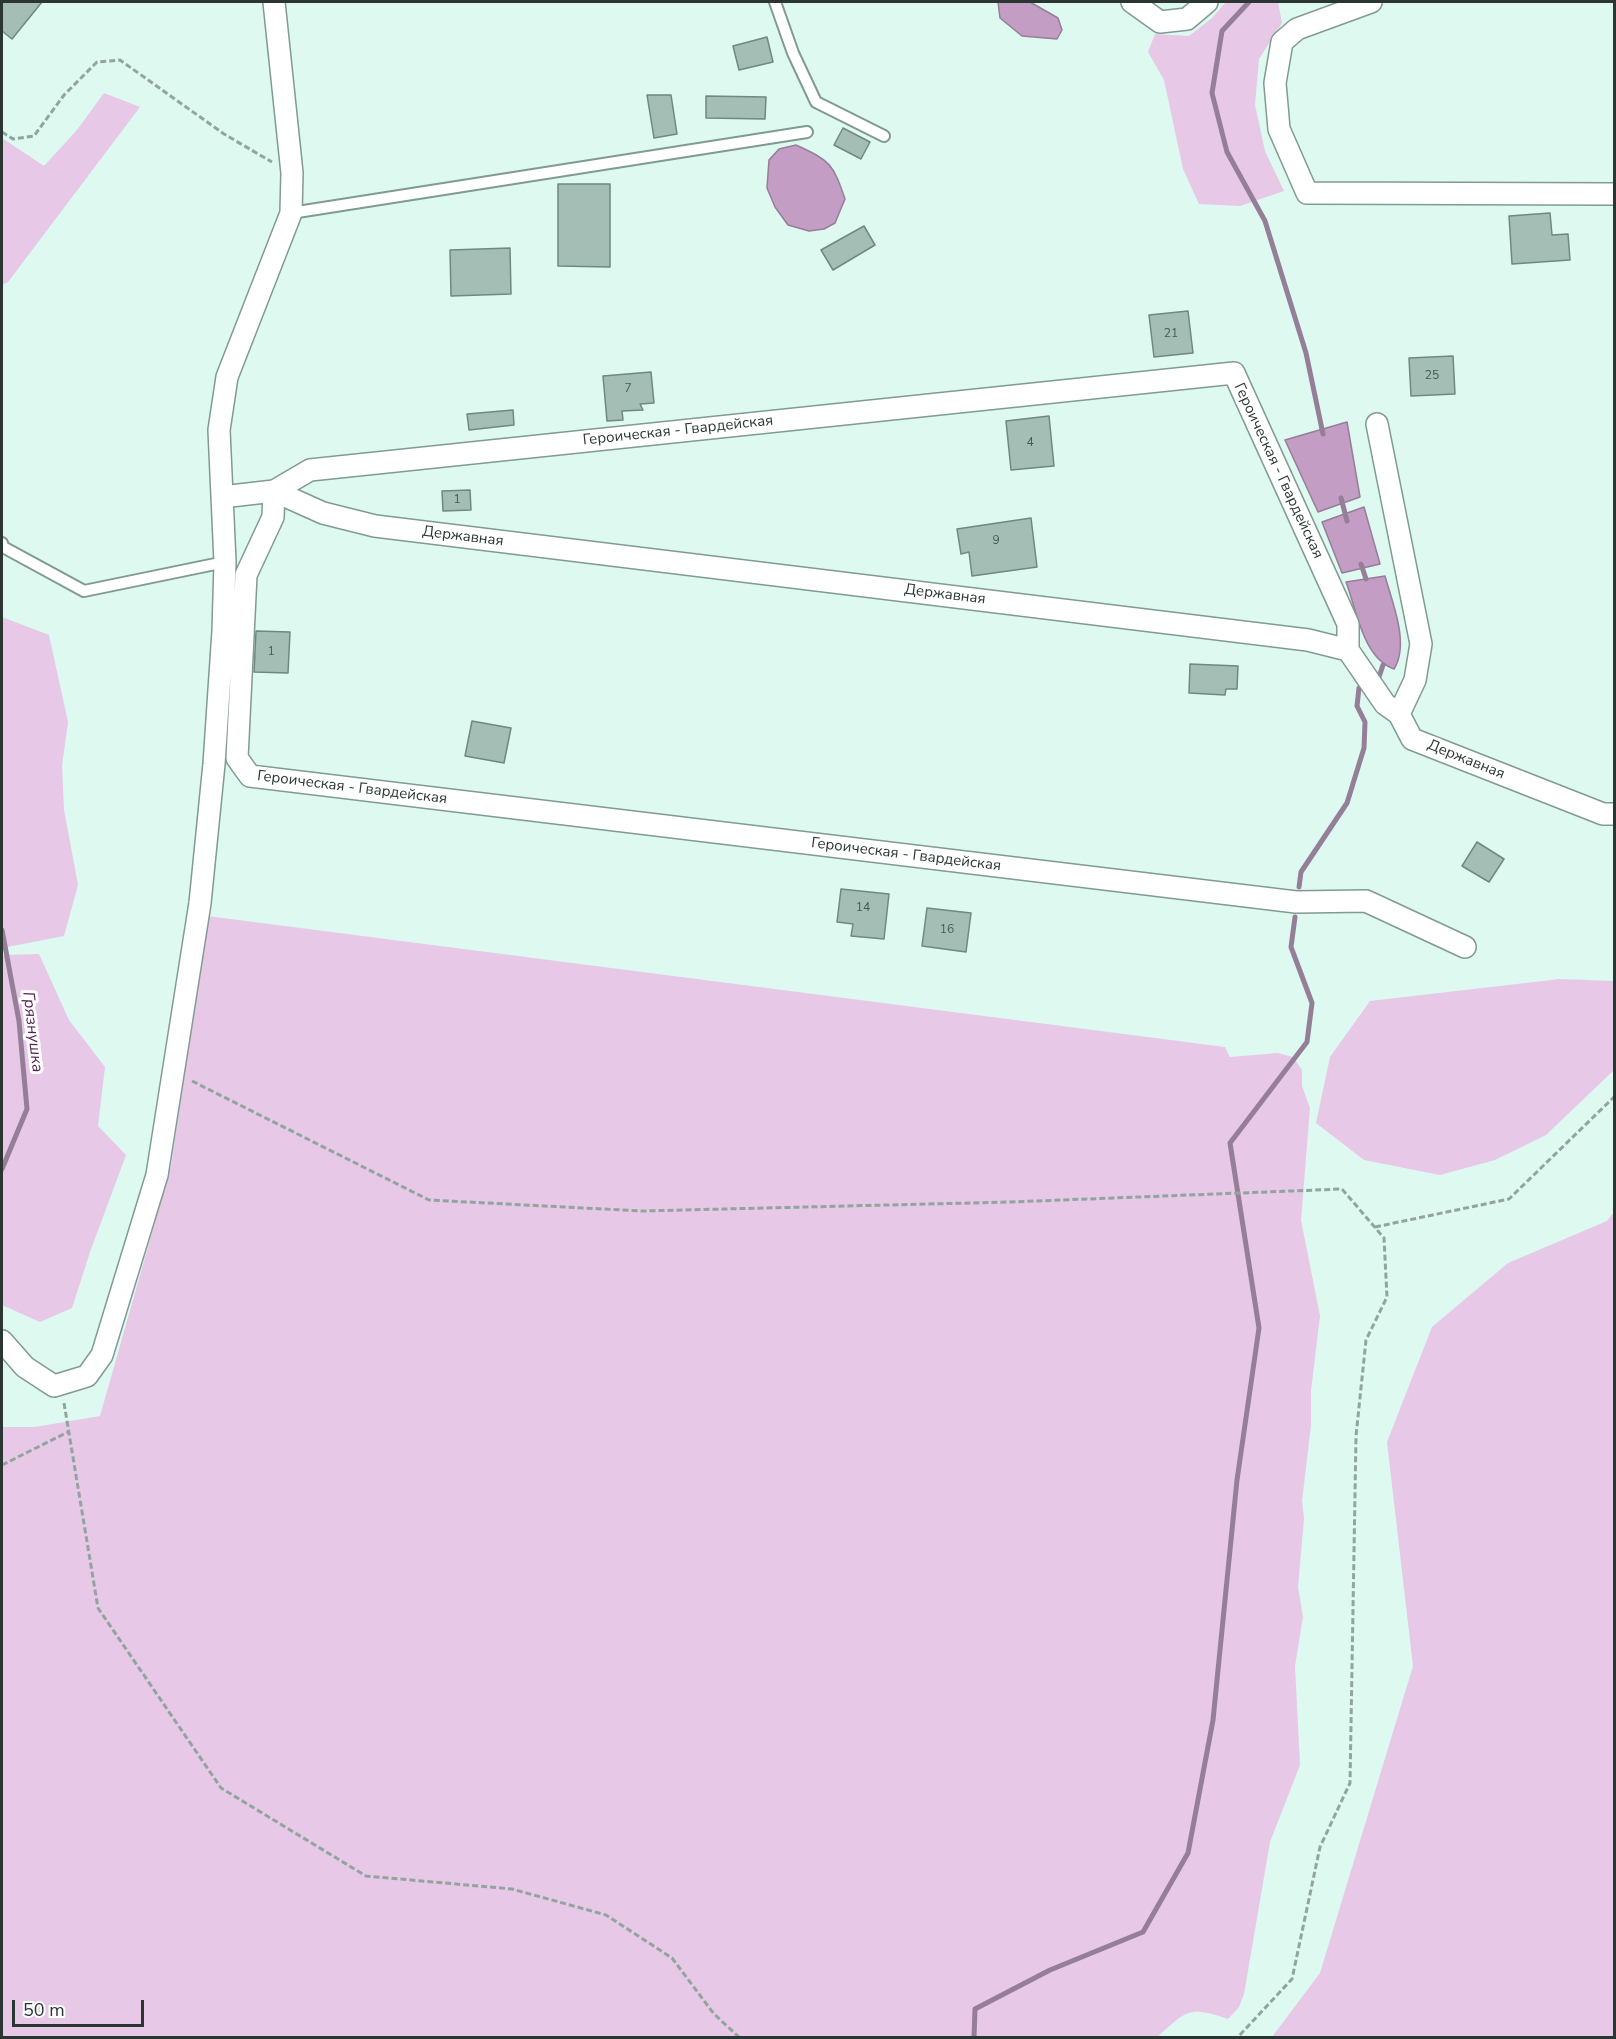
<!DOCTYPE html>
<html>
<head>
<meta charset="utf-8">
<style>
  body { margin:0 }
  #map { position:relative; width:1616px; height:2039px; overflow:hidden; background:#ddf9f0; font-family:"Nunito Sans",sans-serif }
  canvas { display:block }
  .frame { position:absolute; inset:0; border:3px solid #2b3632; pointer-events:none }
  .scale { position:absolute; left:12px; top:2000px; width:132px; height:27px; box-sizing:border-box; border:3px solid #2b3632; border-top:0; padding-left:8px; font-size:18px; line-height:21px; white-space:nowrap; color:#2b3632; -webkit-text-stroke:4px #fff; paint-order:stroke }
</style>
</head>
<body>
<div id="map">
<canvas width="1616" height="2039"></canvas>
<div class="frame"></div>
<div class="scale">50 m</div>
</div>
<script>
const g = document.querySelector('canvas').getContext('2d');
g.lineJoin = 'round';
function fillPath(path, color) { g.fillStyle = color; g.fill(path, 'evenodd'); }
function stroke(path, color, width, dash) { g.strokeStyle = color; g.lineWidth = width; g.lineCap = dash ? 'butt' : 'round'; g.setLineDash(dash || []); g.stroke(path); }
function drawText(font, color, halo, rows, align = 'center') {
  g.font = font + ' "Nunito Sans",sans-serif'; g.lineWidth = 6; g.setLineDash([]); g.textBaseline = 'middle'; g.strokeStyle = halo; g.fillStyle = color; for (const [text, x, y, turn = 0] of rows) {
    g.save(); g.translate(x, y); g.rotate((+turn || 0) * Math.PI / 180); g.textAlign = isNaN(turn) ? turn : align; if (halo) g.strokeText(text, 0, 0); g.fillText(text, 0, 0); g.restore();
  }
}
const green = new Path2D(`
  M1226 2H1278L1282 23 1259 59 1255 105 1265 151 1284 191 1240 206 1199 204 1183 169 1164 80 1148 52 1155 34 1189 36 1212 18Z
  M104 93 140 107 8 282 2 285V138L44 166 77 130Z
  M2 617 49 635 68 722 62 766 64 810 78 885 64 936 2 948Z
  M207 916 1225 1047 1230 1057 1278 1053 1293 1057 1302 1070V1086L1310 1108 1301 1220 1320 1316 1311 1391V1425L1302 1501 1304 1519 1298 1587 1303 1617 1295 1666 1300 1765 1270 1842 1244 1994 1239 2007 1228 2019C1187 2005 1187 2011 1156 2038L2 2037V1427H35L100 1416 171 1166Z
  M39 954 69 1020 105 1067 98 1126 126 1155 90 1252 72 1308 40 1322 2 1305V955Z
  M1560 979 1614 981V1070L1546 1135 1495 1160 1440 1175 1364 1160 1316 1123 1330 1057 1370 1001Z
  M1614 1212V2037H1272L1320 1973 1413 1666 1387 1442 1432 1327 1508 1263 1607 1221Z`);
const water = new Path2D(`
  M998 2H1030L1058 18 1062 30 1057 39 1022 36 1000 18Z
  M796 145C831 161 833 164 845 199L835 223 824 229 809 231 788 225 775 207 767 188 769 160 779 149Z
  M1347 422 1360 497 1318 512 1285 440Z
  M1364 507 1380 564 1342 573 1322 522Z
  M1385 576C1392 602 1410 644 1394 669 1363 658 1357 611 1346 582Z`);
const stream = new Path2D(`
  M1249 2 1222 31 1212 93 1227 152 1265 221 1306 353 1323 434
  M1341 498 1347 521
  M1361 564 1366 579
  M1379 677 1383 665
  M1299 887 1301 872 1347 803 1364 748 1365 722 1357 706 1359 688
  M2 930 19 1021 27 1109 2 1169
  M974 2038 975 2009 1050 1970 1143 1932 1188 1853 1213 1720 1237 1480 1259 1328 1230 1143 1307 1042 1312 1003 1291 947 1295 917`);
const building = new Path2D(`
  M2 2H42L12 39 2 31Z
  M767 37 773 62 739 70 733 46Z
  M647 95H671L677 134 654 138Z
  M706 96 766 97 765 119 706 118Z
  M843 128 870 142 861 159 834 145Z
  M558 184H610V267L558 266Z
  M1550 213 1552 235 1568 234 1570 260 1512 264 1509 216Z
  M864 226 875 245 833 270 821 250Z
  M510 248 511 294 451 296 450 250Z
  M1188 311 1193 353 1154 357 1149 315Z
  M1453 356 1455 394 1411 396 1409 358Z
  M651 372 654 403 640 404 643 410 622 411 623 420 607 421 603 376Z
  M513 410 514 425 469 430 467 414Z
  M1049 416 1054 466 1011 470 1006 421Z
  M470 490 471 510 443 511 442 491Z
  M1031 518 1037 567 972 576 969 552 961 554 957 529Z
  M256 631 290 632 288 673 254 672Z
  M1190 664 1238 666 1237 689H1226L1225 695 1189 693Z
  M472 721 511 728 504 763 465 756Z
  M1477 842 1504 859 1489 882 1462 866Z
  M841 889 889 894 884 939 851 936 853 924 837 922Z
  M927 908 971 913 966 952 922 946Z`);
const path = new Path2D(`
  M2 132 13 139 34 136 64 95 97 62 120 60 224 134 272 162
  M192 1081 429 1200 642 1211 1011 1202 1342 1189 1384 1238 1387 1297 1366 1340 1356 1436 1350 1783 1320 1847 1292 1979 1237 2038
  M1375 1227 1509 1199 1614 1097
  M64 1403 98 1608 221 1788 366 1876 512 1889 606 1915 672 1958 714 2014 740 2038
  M2 1465 70 1431`);
const lane = new Path2D(`
  M775 2 793 53 816 102 884 136
  M291 213 807 132
  M2 543 3 547 84 591 225 562`);
const street = new Path2D(`
  M1132 2 1160 22 1187 19 1207 2
  M1371 2 1297 29 1282 42 1275 83 1279 129 1307 193 1614 194
  M1377 424 1421 644 1415 680 1399 714
  M222 497 274 491 323 513 375 526 1308 640 1348 650 1385 704 1399 714 1412 739 1603 814H1614
  M1348 650V624L1234 373 310 470 274 491 273 517 246 575 237 758 250 776 1296 902 1366 901 1465 947
  M2 1341 25 1367 54 1386 87 1376 102 1355 157 1175 200 903 214 764 223 631 225 562 219 430 227 377 291 213 292 173 274 2`);
const numberNames = [
  ["21",1171,334],
  ["25",1432,376],
  ["7",628,389],
  ["4",1030,443],
  ["1",457,500],
  ["9",996,541],
  ["1",271,652],
  ["14",863,908],
  ["16",947,930]
];
const streetNames = [
  ["Героическая - Гвардейская",678,431,-6],
  ["Героическая - Гвардейская",1278,471,65],
  ["Державная",463,537,7],
  ["Державная",945,595,7],
  ["Державная",1466,760,22],
  ["Героическая - Гвардейская",352,788,7],
  ["Героическая - Гвардейская",906,855,7]
];
const waterNames = [
  ["Грязнушка",32,1032,83]
];
fillPath(green, '#e7c8e7');
fillPath(water, '#c39dc4');
stroke(water, '#957e98', 1.5);
stroke(stream, '#957e98', 5);
fillPath(building, '#a4beb6');
stroke(building, '#6f8880', 1.5);
stroke(lane, '#819a92', 14);
stroke(street, '#819a92', 24);
stroke(path, '#91a59e', 3, [6, 3]);
stroke(lane, '#fff', 10);
stroke(street, '#fff', 21);
drawText('12px', '#495853', null, numberNames);
drawText('15px', '#2b3632', '#fff', streetNames);
drawText('italic 16px', '#522355', '#fff', waterNames);
</script>
</body>
</html>
